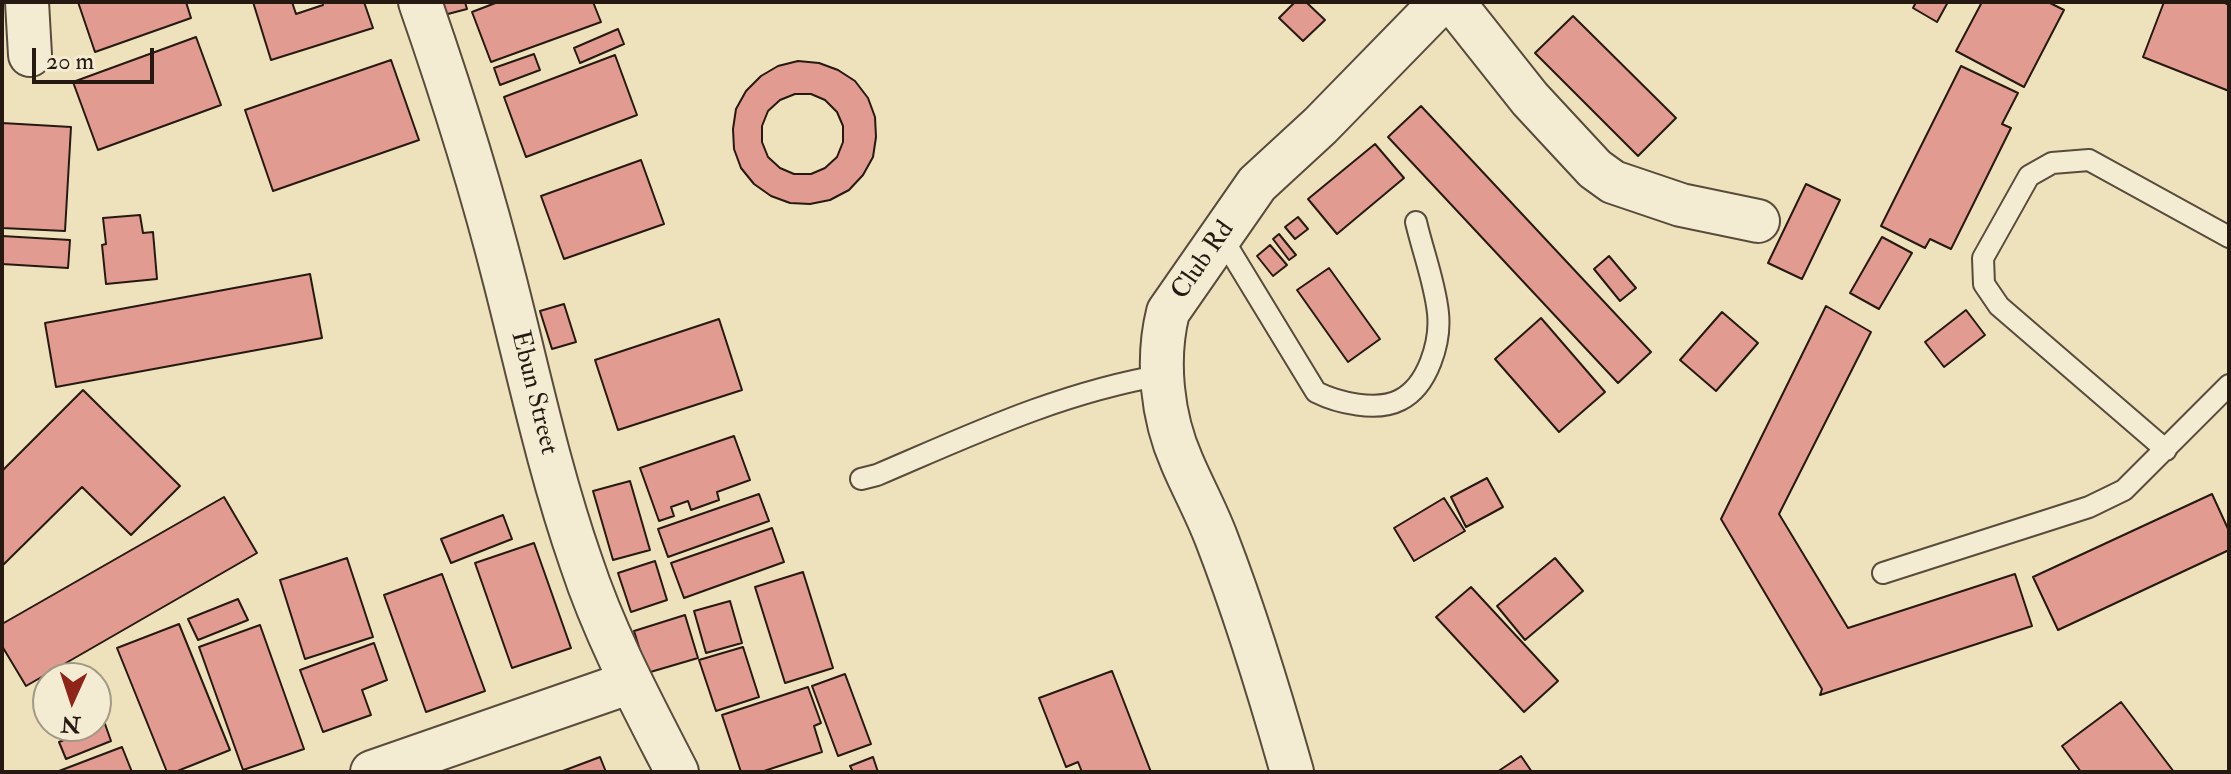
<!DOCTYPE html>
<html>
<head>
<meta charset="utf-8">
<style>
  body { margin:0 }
  #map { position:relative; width:2231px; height:774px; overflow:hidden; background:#ede2bc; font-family:"IM FELL Double Pica",serif }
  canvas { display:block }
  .frame { position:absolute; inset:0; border:4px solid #261911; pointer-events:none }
  .north { position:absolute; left:32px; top:662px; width:80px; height:80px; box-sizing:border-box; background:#f3ecd3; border:2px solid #a19885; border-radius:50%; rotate:183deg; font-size:22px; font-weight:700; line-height:32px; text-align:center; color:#261911 }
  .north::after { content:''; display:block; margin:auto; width:28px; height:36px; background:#8f2418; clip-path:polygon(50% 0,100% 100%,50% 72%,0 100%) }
  .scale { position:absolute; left:32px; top:48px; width:122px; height:36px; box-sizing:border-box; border:4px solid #261911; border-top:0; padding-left:10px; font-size:24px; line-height:28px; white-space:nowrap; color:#261911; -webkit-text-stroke:6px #f3ecd3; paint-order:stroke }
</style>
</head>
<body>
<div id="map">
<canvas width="2231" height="774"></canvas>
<div class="frame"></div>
<div class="north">N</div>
<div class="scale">20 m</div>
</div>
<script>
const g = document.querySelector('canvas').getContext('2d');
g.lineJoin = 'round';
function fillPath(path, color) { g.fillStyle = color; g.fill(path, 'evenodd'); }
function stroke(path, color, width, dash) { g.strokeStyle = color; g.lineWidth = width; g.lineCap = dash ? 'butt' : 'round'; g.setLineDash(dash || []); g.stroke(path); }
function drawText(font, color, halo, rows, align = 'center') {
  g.font = font + ' "IM FELL Double Pica",serif'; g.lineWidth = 7; g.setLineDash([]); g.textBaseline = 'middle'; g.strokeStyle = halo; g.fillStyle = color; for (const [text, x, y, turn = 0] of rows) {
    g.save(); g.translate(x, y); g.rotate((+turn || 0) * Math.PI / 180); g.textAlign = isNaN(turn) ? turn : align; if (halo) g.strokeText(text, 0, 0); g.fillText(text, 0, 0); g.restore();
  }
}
const building = new Path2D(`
  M78 2H186L191 18 95 52Z
  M253 2H292L296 14 323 5 322 2H364L373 28 271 60Z
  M440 2H465L467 9 444 15Z
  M498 2H593L601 22 491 62 472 12Z
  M1295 2H1306L1325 20 1303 41 1279 18Z
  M1916 2H1948L1937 22 1913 8Z
  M1982 2H2048L2064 10 2024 87 1956 51Z
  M2164 2H2223L2229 5V91L2143 57Z
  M1573 16 1676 118 1638 156 1535 53Z
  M618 29 624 44 580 63 574 48Z
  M196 37 221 105 98 150 73 82Z
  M534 54 540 70 500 85 494 68Z
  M615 55 637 115 526 157 504 97Z
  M391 60 419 140 273 191 245 110Z
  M798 61 819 63 838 70 855 81 868 98 875 117 876 137 873 157 863 175 849 190 830 200 810 204 790 203 771 196 754 184 741 168 734 149 733 129 736 109 746 91 761 76 778 66ZM795 94H811L825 100 837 112 843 126V142L837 157 825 168 811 174H794L780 168 768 157 762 142V126L768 111 780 100Z
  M1961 66 2018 93 2002 124 2011 128 1951 249 1930 239 1925 248 1881 226Z
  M1421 106 1651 352 1618 383 1388 137Z
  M2 123 71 127 65 231 2 228Z
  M1375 144 1404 178 1337 234 1308 199Z
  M641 160 664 224 564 259 541 196Z
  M1806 184 1840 200 1802 279 1768 263Z
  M140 215 143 233 153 232 157 279 106 284 102 245 106 244 103 218Z
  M1298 217 1308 229 1295 239 1285 227Z
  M1279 234 1296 255 1289 260 1273 239Z
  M2 236 70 240 68 268 2 264Z
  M1882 237 1912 253 1879 309 1850 293Z
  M1270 245 1287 265 1273 276 1257 256Z
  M1609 256 1636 288 1620 301 1594 269Z
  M1329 268 1380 339 1348 362 1297 290Z
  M310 274 322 338 56 387 45 323Z
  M564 304 576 342 552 349 540 311Z
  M1826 306 1871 332 1779 514 1848 628 2015 574 2032 626 1820 695 1822 689 1721 519Z
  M1966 310 1985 335 1944 367 1925 342Z
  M1722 312 1758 343 1716 391 1680 360Z
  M1541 318 1605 392 1559 432 1495 359Z
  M719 319 742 390 618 430 595 360Z
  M83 390 180 486 131 535 82 487 2 566V471Z
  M734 436 750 480 717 492 719 500 691 510 688 501 671 507 674 516 659 521 640 468Z
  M1487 478 1503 507 1466 527 1451 497Z
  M630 481 650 550 613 560 593 491Z
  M759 494 769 521 668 557 658 529Z
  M2212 494 2229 531V550L2058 630 2033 577Z
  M224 497 257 553 26 686 2 646V624Z
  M1444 498 1465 531 1414 561 1394 528Z
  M503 515 512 539 451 563 441 539Z
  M772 528 784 562 684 598 671 563Z
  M534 543 571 648 512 668 475 563Z
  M347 558 373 637 305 659 280 580Z
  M1555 558 1583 591 1525 640 1497 606Z
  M655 561 667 600 631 612 618 573Z
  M803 572 833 668 785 683 755 587Z
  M442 574 485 691 426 712 384 595Z
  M1471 587 1558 681 1524 712 1436 617Z
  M238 599 248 620 198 640 188 619Z
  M730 601 742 643 706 653 694 611Z
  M685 615 698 658 647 673 634 631Z
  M179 624 230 750 175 772H167L117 648Z
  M260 625 304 749 243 770 199 647Z
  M374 643 387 680 362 690 371 715 323 732 300 670Z
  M743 647 759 697 716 711 699 660Z
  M1112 671 1151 772H1082L1078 762 1066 767 1039 698Z
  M845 674 871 744 838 756 812 686Z
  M808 687 821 723 814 726 822 752 761 772H741L722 715Z
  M2121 702 2174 772H2081L2062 746Z
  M105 724 111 741 66 759 59 742Z
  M122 747 132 772 59 771Z
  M1521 756 1532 772H1497Z
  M600 757 606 772H560Z
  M873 757 878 772H853L850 766Z`);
const service = new Path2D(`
  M1221 236 1316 392C1338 403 1377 412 1400 400 1428 386 1441 342 1438 313 1435 283 1423 252 1416 222
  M2166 450 1999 306 1984 284 1983 258 2029 176 2052 163 2089 160 2229 237
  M861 479 877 475C973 434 1059 393 1163 375
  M1883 573 2089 507 2124 490 2229 385`);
const minor = new Path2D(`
  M27 2 30 55
  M420 2C452 94 481 186 505 281 529 375 549 470 581 562 605 635 642 704 677 772
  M1453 2 1530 99 1595 169 1613 182 1681 205 1758 221
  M372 772 631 682
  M1292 772C1270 694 1246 615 1217 540 1207 513 1193 488 1182 462 1162 417 1156 360 1168 312L1257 184 1320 126 1441 2`);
const streetNames = [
  ["Club Rd",1204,261,-55],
  ["Ebun Street",533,393,76]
];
fillPath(building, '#e19b90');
stroke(building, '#261911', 2);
stroke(service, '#584b3c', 24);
stroke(minor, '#584b3c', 46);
stroke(service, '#f3ecd3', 20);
stroke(minor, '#f3ecd3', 42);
drawText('26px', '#261911', '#f3ecd3', streetNames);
</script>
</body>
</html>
